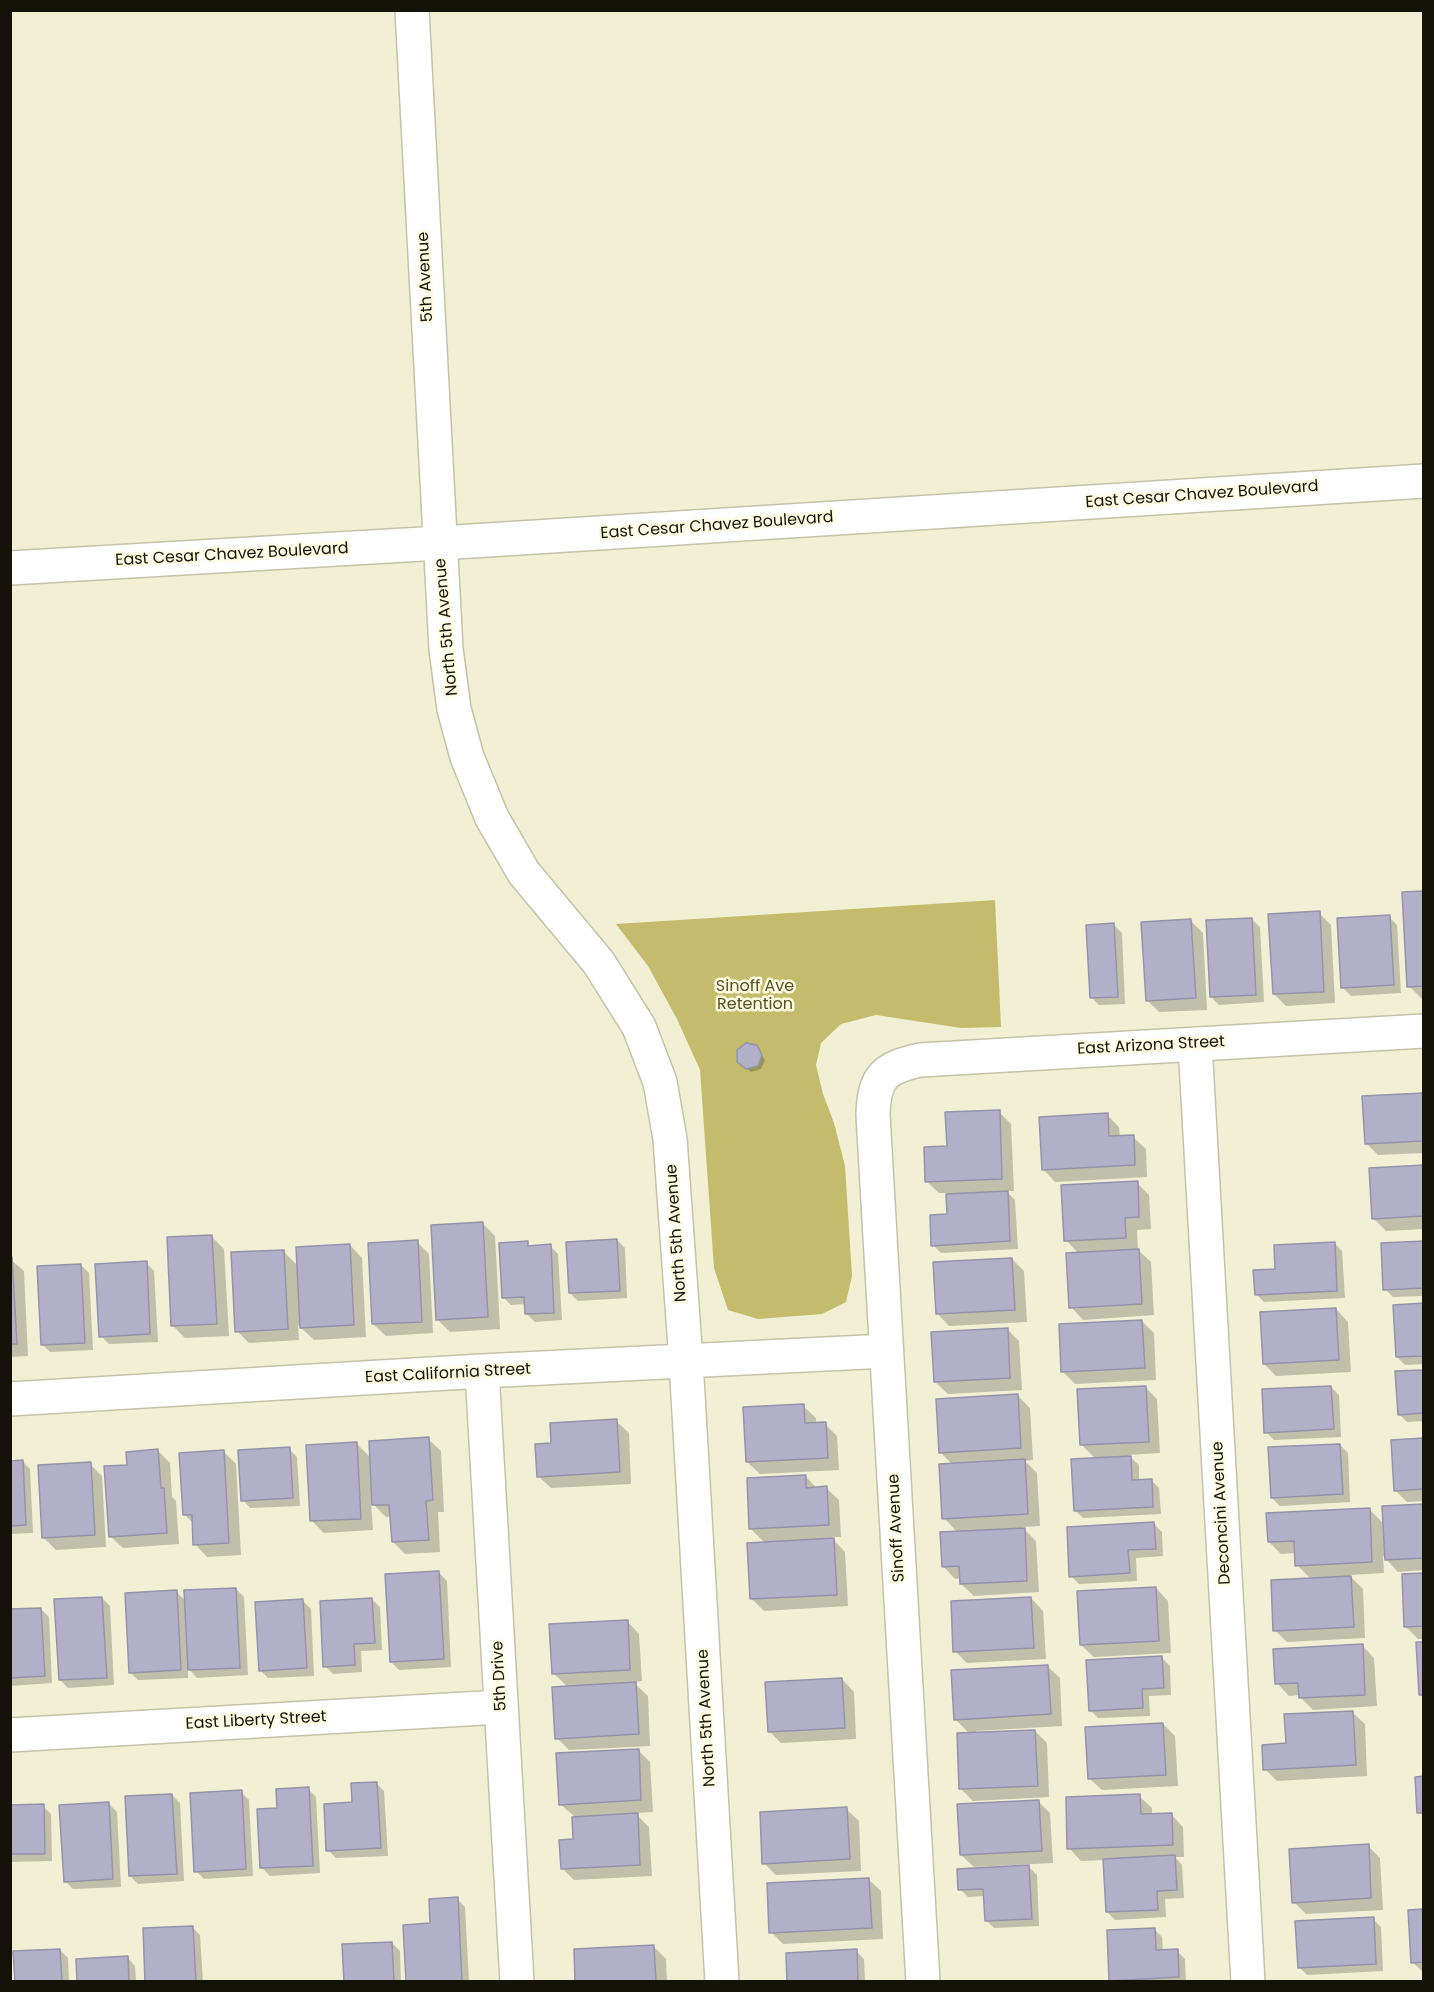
<!DOCTYPE html>
<html>
<head>
<meta charset="utf-8">
<style>
  body { margin:0 }
  #map { position:relative; width:1434px; height:1992px; overflow:hidden; background:#f1efd4; font-family:Poppins,sans-serif }
  canvas { display:block }
  .frame { position:absolute; inset:0; border:12px solid #14130a; pointer-events:none }
</style>
</head>
<body>
<div id="map">
<canvas width="1434" height="1992"></canvas>
<div class="frame"></div>
</div>
<script>
const g = document.querySelector('canvas').getContext('2d');
g.lineJoin = 'round';
function fillPath(path, color) { g.fillStyle = color; g.fill(path, 'evenodd'); }
function stroke(path, color, width, dash) { g.strokeStyle = color; g.lineWidth = width; g.lineCap = dash ? 'butt' : 'round'; g.setLineDash(dash || []); g.stroke(path); }
function drawText(font, color, halo, rows, align = 'center') {
  g.font = font + ' Poppins,sans-serif'; g.lineWidth = 5; g.setLineDash([]); g.textBaseline = 'middle'; g.strokeStyle = halo; g.fillStyle = color; for (const [text, x, y, turn = 0] of rows) {
    g.save(); g.translate(x, y); g.rotate((+turn || 0) * Math.PI / 180); g.textAlign = isNaN(turn) ? turn : align; if (halo) g.strokeText(text, 0, 0); g.fillText(text, 0, 0); g.restore();
  }
}
const green = new Path2D(`
  M995 900 1001 1027 961 1028 876 1015 841 1024 821 1043 816 1065 823 1094 834 1123 845 1166 852 1276 846 1302 822 1314 758 1319 728 1310 714 1268 700 1070 677 1019 648 966 616 924Z`);
const shadow = new Path2D(`
  M1424 892V998H1421L1409 986Z
  M1319 913 1331 925 1335 1003 1286 1006 1274 994Z
  M1389 917 1397 925 1401 993 1351 996 1343 988Z
  M1252 919 1260 927 1264 1002 1219 1005 1211 997Z
  M1191 921 1203 933 1207 1010 1159 1012 1147 1000Z
  M1114 925 1122 933 1125 1004 1099 1005 1091 997Z
  M756 1046 765 1060 761 1069 751 1072 743 1065Z
  M1424 1094V1153L1378 1155 1366 1143Z
  M999 1112 1011 1124 1014 1191H1006L1015 1200 1018 1249 941 1253 933 1245 949 1216 947 1193H939L926 1181 948 1147Z
  M1107 1115 1119 1127 1120 1137H1133L1146 1149 1147 1177 1055 1182 1043 1169Z
  M1424 1167V1229L1386 1231 1373 1218Z
  M1137 1183 1149 1195 1151 1229 1137 1230 1138 1250 1151 1262 1154 1315 1083 1320 1071 1307 1079 1254 1066 1240Z
  M483 1224 495 1236 500 1329 450 1332 437 1319Z
  M211 1236 224 1249 229 1336 185 1338 173 1326Z
  M617 1240 625 1248 627 1298 578 1301 570 1293Z
  M417 1242 429 1254 433 1333 386 1336 373 1324Z
  M1424 1242V1296L1393 1297 1385 1289Z
  M527 1243 531 1247 550 1246 558 1254 562 1320 535 1322 527 1314 526 1304 511 1305 503 1297Z
  M1334 1243 1342 1251 1345 1298 1264 1302 1256 1294 1277 1270Z
  M350 1245 362 1258 366 1337 314 1340 298 1325 299 1340 249 1343 237 1331 283 1251 298 1266Z
  M10 1259 24 1271 28 1356 10 1357Z
  M1012 1259 1024 1271 1027 1322 949 1326 937 1313Z
  M146 1263 154 1271 158 1342 109 1344 101 1336Z
  M81 1265 89 1273 93 1350 50 1352 42 1344Z
  M1424 1305V1364L1405 1365 1397 1357Z
  M1336 1309 1348 1322 1351 1372 1276 1376 1264 1364Z
  M1142 1321 1154 1333 1156 1380 1075 1384 1063 1372Z
  M1007 1329 1019 1341 1022 1390 948 1394 935 1382Z
  M1424 1371V1421L1407 1422 1399 1414Z
  M1145 1387 1157 1399 1160 1453 1128 1455 1139 1465V1481L1151 1480 1159 1488 1161 1514 1083 1518 1075 1510 1096 1459 1082 1445Z
  M1331 1387 1339 1395 1341 1437 1274 1440 1266 1432Z
  M1018 1396 1030 1408 1033 1460 1025 1461 1037 1473 1040 1526 1022 1527 1036 1541 1039 1592 974 1596 961 1584V1578L955 1579 943 1566 958 1533 944 1518 953 1465 940 1452Z
  M803 1406 816 1418V1424H825L837 1436 839 1470 760 1474 747 1462Z
  M616 1421 629 1433 631 1484 551 1488 538 1476 553 1444Z
  M428 1439 441 1451 444 1512H438L440 1552 405 1554 393 1542 392 1517H386L371 1502 373 1530 324 1533 312 1521 357 1444 371 1458Z
  M1424 1439V1501L1407 1502 1395 1490Z
  M1340 1445 1348 1453 1350 1502 1280 1506 1272 1498Z
  M289 1449 297 1457 300 1506 250 1508 243 1500Z
  M158 1451 170 1463 172 1497 176 1501 179 1544 123 1548 110 1536 128 1466Z
  M224 1452 236 1464 241 1555 207 1557 195 1544 194 1524 185 1515Z
  M22 1461 30 1469 33 1533 10 1534V1462Z
  M90 1464 102 1476 106 1547 56 1550 44 1538Z
  M805 1476 817 1488H826L839 1500 841 1537H831L845 1552 848 1606 764 1611 751 1598 765 1543 751 1529Z
  M1424 1505V1570L1398 1572 1383 1556 1384 1573 1349 1575 1363 1589 1365 1638 1287 1642 1275 1630 1311 1579 1297 1565 1296 1553 1281 1554 1269 1542 1369 1509 1384 1524Z
  M1154 1524 1162 1532 1163 1556 1136 1558 1137 1581 1079 1584 1071 1576Z
  M439 1573 447 1581 451 1667 399 1670 391 1662Z
  M1424 1574V1639H1418L1406 1627Z
  M1156 1588 1168 1601 1171 1653 1094 1657 1081 1645Z
  M236 1589 244 1597 248 1675 197 1678 188 1668V1678L138 1680 130 1672 176 1592 186 1601Z
  M102 1598 110 1606 114 1685 68 1688 60 1680Z
  M1031 1598 1043 1611 1046 1659 967 1663 955 1651Z
  M372 1599 380 1607 382 1650 361 1651 362 1672 333 1674 325 1666Z
  M303 1601 311 1609 314 1676 268 1678 260 1670Z
  M41 1609 49 1617 52 1683 10 1686V1611Z
  M627 1621 639 1634 642 1681 633 1682 648 1696 650 1746 569 1750 557 1738 568 1687 553 1673Z
  M1362 1645 1374 1658 1377 1706 1313 1710 1300 1697V1695L1289 1696 1277 1683Z
  M1162 1658 1170 1666 1171 1695 1149 1696 1150 1716 1098 1718 1090 1710Z
  M1047 1666 1060 1678 1062 1726 976 1731 977 1734 1035 1731 1047 1743 1049 1797 973 1801 961 1789 970 1734 955 1719Z
  M842 1679 854 1692 856 1739 781 1743 769 1731Z
  M1352 1712 1365 1724 1367 1776 1277 1781 1265 1769 1287 1745Z
  M1163 1724 1175 1736 1178 1786 1102 1790 1089 1778Z
  M638 1750 650 1762 653 1812 635 1813 649 1827 652 1876 574 1880 562 1868 575 1840 574 1816 560 1804Z
  M377 1784 384 1791 388 1856 336 1858 328 1850 354 1804Z
  M308 1789 316 1797 320 1873 270 1876 262 1868 279 1810Z
  M241 1792 249 1800 253 1876 204 1879 196 1871Z
  M172 1795 180 1803 184 1881 138 1884 130 1876Z
  M1139 1796 1152 1808V1815L1171 1814 1183 1827 1184 1857H1175L1182 1865 1184 1898 1165 1899 1166 1917 1115 1920 1107 1912 1105 1860 1081 1861 1069 1848Z
  M1038 1801 1050 1813 1053 1863 974 1867 961 1855Z
  M109 1804 117 1812 121 1887 73 1889 65 1881Z
  M43 1806 51 1814 52 1861 10 1862V1807Z
  M846 1809 859 1821 861 1871 776 1875 764 1863Z
  M1368 1846 1380 1858 1383 1910 1306 1914 1294 1902Z
  M1029 1867 1037 1875 1039 1926 994 1928 986 1920 985 1896 968 1897 960 1889Z
  M868 1879 881 1891 883 1939 783 1944 771 1932Z
  M457 1899 465 1907 469 1982H407L432 1925Z
  M1424 1910V1973L1412 1962Z
  M1373 1919 1381 1927 1383 1971 1307 1975 1299 1967Z
  M192 1927 200 1935 203 1982H147Z
  M1154 1929 1162 1937 1163 1951H1177L1185 1959 1186 1982H1112L1111 1980Z
  M392 1943 400 1951 401 1982H346Z
  M654 1947 666 1959 667 1982H577Z
  M60 1950 68 1958 69 1982H16Z
  M856 1951 864 1959 865 1982H789Z
  M128 1958 135 1966 136 1982H78Z`);
const building = new Path2D(`
  M1424 891V986L1407 987 1402 892Z
  M1320 911 1324 992 1273 994 1268 914Z
  M1390 915 1394 985 1341 988 1337 918Z
  M1252 918 1256 995 1210 997 1206 920Z
  M1191 919 1196 998 1146 1001 1141 922Z
  M1114 923 1118 997 1090 998 1086 925Z
  M746 1043 757 1045 762 1055 758 1066 746 1069 737 1062V1050Z
  M1424 1093V1141L1365 1144 1362 1096Z
  M1000 1110 1002 1179 925 1182 924 1147 947 1146 945 1112Z
  M1108 1113 1109 1136 1134 1135 1135 1165 1042 1170 1039 1117Z
  M1424 1165V1216L1372 1219 1369 1168Z
  M1138 1181 1139 1217 1125 1218 1126 1238 1064 1241 1061 1185Z
  M1008 1191 1010 1241 931 1246 930 1215 947 1214 946 1194Z
  M483 1222 488 1317 436 1320 431 1225Z
  M212 1235 217 1324 171 1326 167 1237Z
  M617 1239 620 1291 569 1293 566 1242Z
  M418 1240 422 1322 372 1324 368 1243Z
  M528 1241V1246L551 1244 554 1313 525 1314 524 1297 502 1298 499 1243Z
  M1424 1241V1288L1383 1290 1381 1243Z
  M1335 1242 1337 1291 1255 1295 1253 1270 1275 1269 1274 1245Z
  M350 1244 354 1325 300 1328 296 1247Z
  M1139 1249 1142 1304 1069 1308 1066 1253Z
  M284 1250 288 1329 235 1332 231 1252Z
  M10 1257H12L17 1344H10Z
  M1012 1258 1015 1310 936 1314 933 1262Z
  M147 1261 150 1334 99 1337 95 1264Z
  M81 1264 85 1343 41 1345 37 1266Z
  M1424 1303V1356L1396 1357 1393 1305Z
  M1336 1308 1339 1360 1263 1364 1260 1312Z
  M1142 1320 1145 1368 1061 1372 1059 1324Z
  M1008 1328 1010 1378 934 1382 931 1332Z
  M1424 1370V1413L1398 1415 1395 1371Z
  M1146 1386 1149 1442 1080 1445 1077 1389Z
  M1331 1386 1334 1429 1264 1433 1262 1389Z
  M1018 1394 1021 1448 939 1453 936 1399Z
  M804 1404 805 1423 826 1422 828 1458 746 1462 743 1407Z
  M617 1419 620 1472 537 1477 535 1444 551 1443 550 1423Z
  M429 1437 433 1500 426 1501 429 1540 392 1542 389 1505H372L369 1441Z
  M1424 1438V1489L1394 1491 1391 1440Z
  M357 1442 361 1519 310 1521 306 1445Z
  M1340 1444 1343 1494 1271 1498 1268 1447Z
  M290 1447 293 1498 241 1501 238 1450Z
  M158 1449 161 1488H164L167 1533 109 1537 104 1466 127 1465 126 1452Z
  M224 1450 229 1543 193 1545 192 1515H183L179 1453Z
  M1131 1456 1132 1480 1152 1479 1153 1507 1074 1511 1071 1459Z
  M1025 1459 1028 1514 942 1519 939 1464Z
  M23 1460 26 1525 10 1526V1461Z
  M91 1462 95 1535 42 1538 38 1465Z
  M806 1475V1488L827 1486 829 1525 749 1529 747 1478Z
  M1424 1504V1558L1385 1560 1382 1506Z
  M1370 1508 1372 1562 1295 1566 1294 1541 1268 1542 1266 1513Z
  M1154 1522 1156 1549 1128 1550 1130 1573 1069 1577 1067 1527Z
  M1025 1528 1027 1581 960 1584 959 1566 942 1567 940 1532Z
  M834 1538 837 1595 750 1599 747 1543Z
  M439 1571 444 1659 390 1662 385 1574Z
  M1424 1573V1626L1404 1627 1402 1574Z
  M1351 1576 1354 1627 1273 1631 1271 1580Z
  M1156 1587 1159 1641 1080 1645 1077 1591Z
  M236 1588 240 1668 188 1670 184 1590Z
  M177 1590 181 1670 129 1673 125 1593Z
  M102 1597 107 1678 59 1680 54 1599Z
  M1031 1597 1034 1648 953 1652 951 1601Z
  M372 1598 375 1643 354 1644 355 1665 323 1667 320 1601Z
  M303 1599 307 1668 259 1671 255 1602Z
  M41 1608 45 1676 10 1678V1609Z
  M628 1620 630 1670 552 1674 549 1624Z
  M1416 1642H1424V1695H1419Z
  M1363 1644 1365 1695 1299 1698 1298 1683 1275 1684 1273 1649Z
  M1162 1656 1164 1688 1142 1689 1143 1708 1089 1711 1086 1660Z
  M1048 1665 1051 1714 954 1720 951 1670Z
  M842 1678 845 1728 768 1732 765 1682Z
  M636 1682 639 1734 555 1739 552 1687Z
  M1353 1711 1356 1765 1263 1770 1262 1745 1286 1743 1284 1714Z
  M1163 1723 1166 1775 1088 1779 1085 1727Z
  M1035 1730 1038 1786 959 1789 957 1733Z
  M639 1749 641 1800 559 1805 556 1753Z
  M1424 1776V1813H1417L1415 1777Z
  M377 1782 381 1848 326 1851 324 1804 352 1802 351 1783Z
  M309 1787 313 1866 260 1868 257 1809 277 1808 276 1789Z
  M242 1790 246 1869 194 1872 190 1793Z
  M172 1794 177 1874 129 1876 125 1796Z
  M1140 1794 1141 1814 1172 1813 1173 1845 1067 1849 1066 1797Z
  M1039 1800 1042 1851 960 1855 957 1804Z
  M109 1802 113 1879 64 1882 59 1805Z
  M44 1804 45 1854H10V1805Z
  M847 1807 850 1859 762 1864 760 1812Z
  M638 1813 640 1865 561 1869 559 1840 573 1839 572 1817Z
  M1369 1844 1371 1898 1292 1903 1289 1849Z
  M1175 1855 1177 1890 1157 1891 1158 1910 1106 1912 1103 1859Z
  M1029 1865 1032 1919 985 1921 983 1889 958 1890 957 1869Z
  M869 1878 872 1928 769 1933 767 1883Z
  M458 1897 462 1982H406L403 1925 430 1923 429 1899Z
  M1424 1909V1962L1411 1963 1408 1910Z
  M1374 1917 1376 1964 1298 1968 1295 1921Z
  M193 1926 196 1982H145L143 1928Z
  M1155 1928 1156 1950 1178 1949 1179 1977 1109 1981 1107 1930Z
  M392 1942 394 1982H344L342 1944Z
  M654 1945 656 1982H575L574 1949Z
  M60 1949 62 1982H15L13 1951Z
  M857 1949 858 1982H787L786 1953Z
  M128 1956 129 1982H77L76 1959Z`);
const minor = new Path2D(`
  M412 10 446 649 454 709 467 757 492 818 524 873 599 963 639 1027 660 1082 670 1139 686 1361 722 1982
  M1195 1044 1248 1982
  M482 1371 517 1982
  M10 1399 482 1371 886 1351
  M10 1735 501 1707
  M923 1982 873 1115C874 1077 884 1068 920 1060L1424 1031`);
const highway = new Path2D(`
  M10 568 440 543 1424 481`);
const streetNames = [
  ["5th Avenue",426,277,-93],
  ["East Cesar Chavez Boulevard",1202,495,-4],
  ["East Cesar Chavez Boulevard",717,526,-4],
  ["East Cesar Chavez Boulevard",232,555,-3],
  ["North 5th Avenue",447,627,-95],
  ["East Arizona Street",1151,1046,-3],
  ["North 5th Avenue",677,1233,-94],
  ["East California Street",448,1374,-3],
  ["Deconcini Avenue",1222,1513,-93],
  ["Sinoff Avenue",897,1528,-93],
  ["5th Drive",500,1676,-93],
  ["North 5th Avenue",707,1718,-93],
  ["East Liberty Street",256,1721,-3]
];
const parkNames = [
  ["Sinoff Ave",755,987],
  ["Retention",755,1005]
];
fillPath(green, '#c4bc6c');
fillPath(shadow, '#0003');
fillPath(building, '#b2b0c9');
stroke(building, '#9593ab', 1.5);
stroke(minor, '#c4c2a8', 36);
stroke(highway, '#c4c2a8', 36);
stroke(minor, '#fff', 33);
stroke(highway, '#fff', 33);
drawText('16px', '#14130a', '#fefce1', streetNames);
drawText('16px', '#565227', '#fefce1', parkNames);
</script>
</body>
</html>
